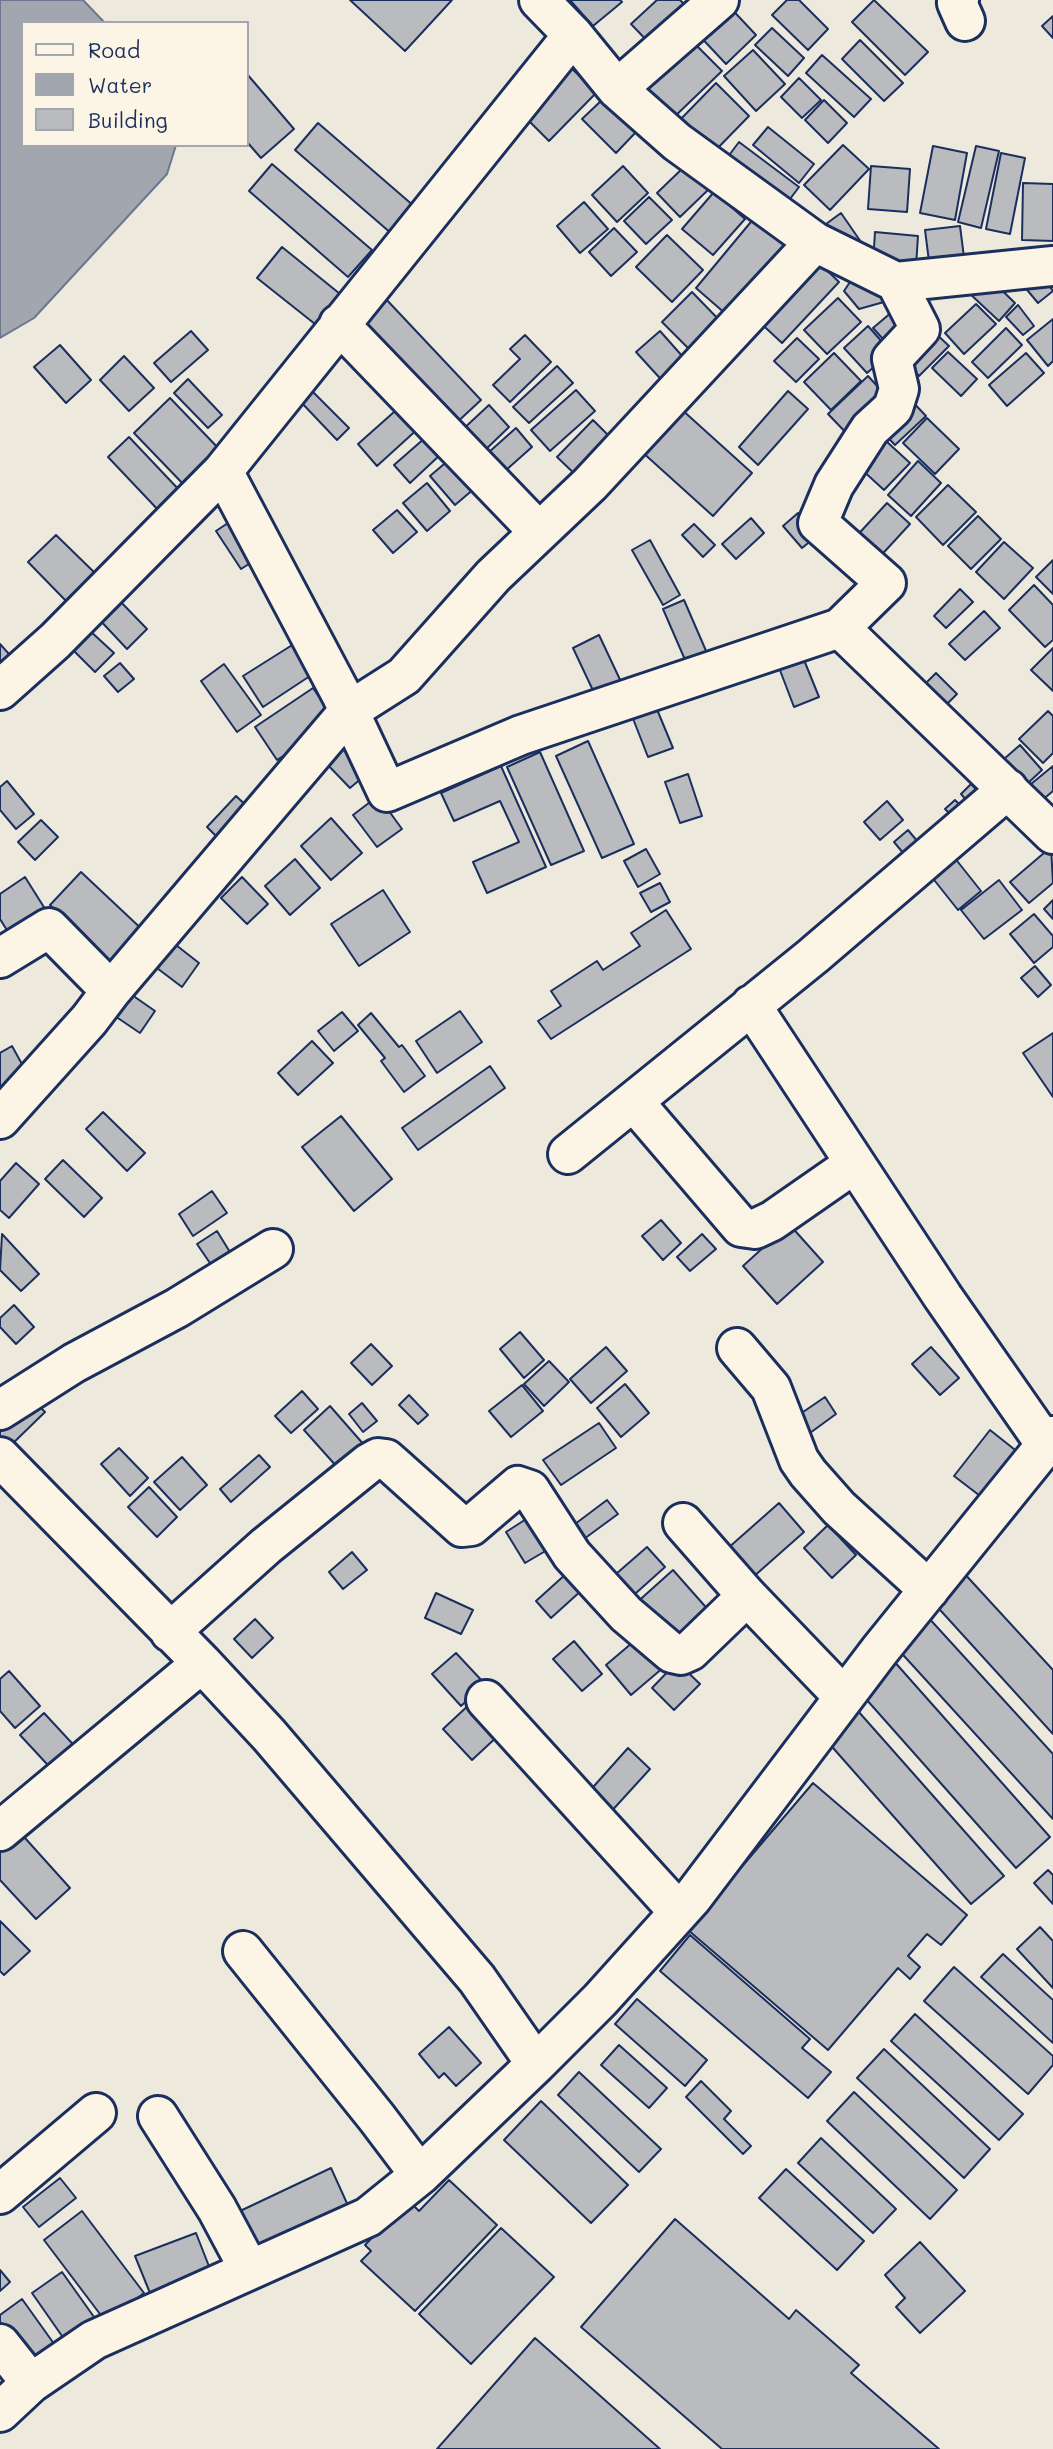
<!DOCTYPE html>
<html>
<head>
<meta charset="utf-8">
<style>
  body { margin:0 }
  #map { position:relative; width:1053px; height:2449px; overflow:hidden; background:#eee9dd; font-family:Mali,sans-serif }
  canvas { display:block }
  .legend { position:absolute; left:21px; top:21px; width:228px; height:126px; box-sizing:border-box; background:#fcf5e5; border:2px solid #a2a6af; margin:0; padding:9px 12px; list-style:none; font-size:21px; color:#1b2f5e }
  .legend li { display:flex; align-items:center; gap:14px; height:35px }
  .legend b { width:35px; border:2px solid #a2a6af }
</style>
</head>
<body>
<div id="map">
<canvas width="1053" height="2449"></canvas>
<ul class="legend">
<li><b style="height:9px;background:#fcf5e5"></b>Road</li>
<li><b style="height:19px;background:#a2a7af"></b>Water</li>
<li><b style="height:19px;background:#babbbe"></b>Building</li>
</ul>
</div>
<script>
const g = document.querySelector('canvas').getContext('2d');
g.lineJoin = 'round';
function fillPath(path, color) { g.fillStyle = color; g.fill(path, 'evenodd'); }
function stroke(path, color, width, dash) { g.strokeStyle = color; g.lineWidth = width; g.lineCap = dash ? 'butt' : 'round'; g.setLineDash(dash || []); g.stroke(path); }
const water = new Path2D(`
  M0 0H83L105 23H23V145H176L167 174 34 318 0 338Z`);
const building = new Path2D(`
  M350 0H452L405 51Z
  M570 0H620L622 2 593 26Z
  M657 0H680L690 10 652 46 631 24Z
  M787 0H799L828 29 808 50 772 15Z
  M874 0 928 52 905 75 852 22Z
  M725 2 756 35 726 64 694 30Z
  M1053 16V38L1042 26Z
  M772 28 804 58 788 76 755 45Z
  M685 34 722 71 670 121 634 83Z
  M860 40 903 83 884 101 842 59Z
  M753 50 785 84 756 111 724 76Z
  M822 55 871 99 854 117 806 73Z
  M570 67 597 92 549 141 523 115Z
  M247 74 294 129 261 158 247 142Z
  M799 78 821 100 802 118 781 97Z
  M716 83 749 116 709 157 676 124Z
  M604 98 637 131 616 153 582 119Z
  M824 100 847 123 828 143 805 120Z
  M318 123 415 207 392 234 295 150Z
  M768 127 814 164 799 183 753 145Z
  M739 142 799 187 784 207 724 162Z
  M843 145 869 169 830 210 804 185Z
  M933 146 967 153 955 220 920 213Z
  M976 146 999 151 981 228 958 222Z
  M1001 153 1025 158 1010 234 986 229Z
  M272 164 372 250 348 277 249 191Z
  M686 165 709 189 680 217 657 193Z
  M623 166 648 193 617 222 592 195Z
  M871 166 910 169 907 212 868 209Z
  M1023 183 1053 184V241L1022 240Z
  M714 192 745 219 713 255 682 229Z
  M649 197 672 220 646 244 624 221Z
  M584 202 608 229 580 253 557 226Z
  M841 213 861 242 846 252 826 224Z
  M755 217 787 243 727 315 696 288Z
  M960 226 966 273 931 277 925 230Z
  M614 228 637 252 611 276 589 252Z
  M875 232 918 236 916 266 873 263Z
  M667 235 703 270 672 302 636 267Z
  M282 247 345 298 320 328 257 278Z
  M811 255 839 282 782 343 753 316Z
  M1039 272 1053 291 1038 303 1023 285Z
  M986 275 1015 303 999 321 969 293Z
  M852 279 891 300 859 309 844 291Z
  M692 292 726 327 697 357 662 322Z
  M384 297 481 400 453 426 356 323Z
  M838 298 861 322 827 354 804 330Z
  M976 304 996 324 964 354 945 333Z
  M1018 305 1034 326 1023 335 1006 317Z
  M899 306 916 327 892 349 873 328Z
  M1053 319V361L1048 366 1027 340Z
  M868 326 891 352 867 373 844 348Z
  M1006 328 1022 345 988 378 972 362Z
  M932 330 949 346 919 376 903 360Z
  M191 331 208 350 171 382 154 363Z
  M660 331 691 366 668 387 636 352Z
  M525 335 551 362 510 402 493 385 520 359 510 349Z
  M797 338 819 359 796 382 774 361Z
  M60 345 91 380 66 403 34 367Z
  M948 352 977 379 961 396 932 368Z
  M834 353 861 381 831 410 804 382Z
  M1026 353 1044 373 1007 406 989 385Z
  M124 356 154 388 129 411 100 380Z
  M557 366 573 383 529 423 513 407Z
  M868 376 891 401 852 439 828 414Z
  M188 379 222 415 208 428 174 393Z
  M310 389 349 428 337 440 299 400Z
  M576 390 595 411 550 451 531 430Z
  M788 391 808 409 758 465 739 447Z
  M908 397 926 416 895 445 878 427Z
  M170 398 223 453 186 487 134 433Z
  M403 404 421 426 377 466 358 444Z
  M489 405 509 427 481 454 460 432Z
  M680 408 752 473 713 516 641 451Z
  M927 418 959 449 935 474 903 443Z
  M593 420 616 443 580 479 557 457Z
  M516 428 532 447 496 479 480 460Z
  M129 437 182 493 161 513 108 457Z
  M426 437 441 454 410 483 394 465Z
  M886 441 910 463 884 490 860 468Z
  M450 459 475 488 455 505 430 476Z
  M918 461 941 483 911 516 888 495Z
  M427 483 450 511 427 531 403 503Z
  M948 485 976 512 943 545 916 517Z
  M887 503 910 524 875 562 852 541Z
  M397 510 417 532 393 553 373 530Z
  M798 513 818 535 802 548 783 526Z
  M978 516 1001 539 971 569 948 546Z
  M237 517 263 555 241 569 216 531Z
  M751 518 764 533 736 559 722 544Z
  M694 524 715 545 703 557 682 535Z
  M56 535 98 576 69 604 28 562Z
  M650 540 680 595 663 605 632 550Z
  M1004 542 1033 568 1004 599 976 572Z
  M1053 560V594L1036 577Z
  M1034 585 1053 605V640L1045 647 1009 610Z
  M960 589 973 602 946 628 934 616Z
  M116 597 147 629 127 649 96 616Z
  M684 600 710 660 689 669 663 609Z
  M984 611 1000 628 965 660 949 644Z
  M89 630 114 653 95 672 71 648Z
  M599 635 623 686 597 699 573 648Z
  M297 642 316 672 263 707 243 676Z
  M0 644 17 663 0 665Z
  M1053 648V691L1031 670Z
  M802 655 819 697 794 707 778 665Z
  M120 663 134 679 118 692 104 676Z
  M224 664 261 715 237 732 201 681Z
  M936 673 957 694 944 707 923 686Z
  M313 688 336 721 277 760 255 727Z
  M656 707 673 748 648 757 632 716Z
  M1048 711 1053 716V753L1043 763 1019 739Z
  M349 741 369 772 350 788 324 761Z
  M588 741 634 844 602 858 556 756Z
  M1020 745 1042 770 1027 784 1004 759Z
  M540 752 584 851 551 865 507 767Z
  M501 766 546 867 487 893 473 862 519 842 500 801 454 821 441 793Z
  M1053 766V791L1033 808 1020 793Z
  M688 774 702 816 680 823 665 782Z
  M7 781 34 814 16 829 0 810V787Z
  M971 784 986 800 975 810 961 794Z
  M236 796 251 810 221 841 207 827Z
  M378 796 402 829 377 847 353 815Z
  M955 800 969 814 959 823 945 809Z
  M887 801 903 820 880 840 864 822Z
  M331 818 362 853 331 880 301 846Z
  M41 820 58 837 35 860 18 842Z
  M908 830 923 848 909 860 894 842Z
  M946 847 981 891 958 910 923 866Z
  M1051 847 1053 883 1029 903 1010 882Z
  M646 849 660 874 638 887 624 861Z
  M295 859 320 888 290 915 265 886Z
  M81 872 147 934 115 967 50 905Z
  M25 877 47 912 10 935 0 919V894Z
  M242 877 268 904 247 924 221 898Z
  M999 880 1022 910 984 939 961 910Z
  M660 883 670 902 651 912 640 893Z
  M383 890 410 932 359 966 331 924Z
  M1053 900V919L1044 909Z
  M666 910 691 949 551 1039 538 1021 561 1006 551 991 597 961 603 970 640 946 631 933Z
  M1034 914 1053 936V947L1034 963 1010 934Z
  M167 938 199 963 182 987 149 962Z
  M1035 966 1051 985 1038 997 1021 978Z
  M122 988 155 1011 140 1033 106 1010Z
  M460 1011 482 1042 437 1073 416 1041Z
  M342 1012 358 1031 334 1051 318 1031Z
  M371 1013 399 1047 402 1045 425 1076 404 1092 381 1061 385 1058 358 1025Z
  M1053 1033V1097L1023 1053Z
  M312 1041 333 1063 298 1095 278 1073Z
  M12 1046 28 1075 0 1091V1053Z
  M490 1066 505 1088 418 1150 402 1128Z
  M103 1112 145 1153 127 1171 86 1129Z
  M341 1116 392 1179 354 1211 302 1147Z
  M63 1160 102 1198 84 1217 45 1179Z
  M16 1163 39 1184 9 1218 0 1210V1181Z
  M212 1191 227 1213 193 1236 179 1214Z
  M661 1220 681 1243 663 1260 642 1236Z
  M789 1224 823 1262 777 1304 743 1266Z
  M217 1231 233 1257 214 1269 197 1244Z
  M2 1234 39 1274 21 1291 0 1270Z
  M702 1234 716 1249 690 1271 677 1257Z
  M14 1305 34 1327 16 1344 0 1327V1318Z
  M520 1332 544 1360 524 1378 500 1349Z
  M371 1344 392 1366 372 1385 351 1363Z
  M606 1347 627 1371 591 1403 570 1379Z
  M931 1347 959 1378 940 1395 912 1364Z
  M549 1361 569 1382 544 1406 524 1384Z
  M625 1384 649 1413 621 1437 597 1408Z
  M522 1385 543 1411 511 1437 489 1411Z
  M302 1391 318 1409 291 1433 275 1416Z
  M28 1395 45 1412 6 1450 0 1444V1422Z
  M409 1395 428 1415 418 1424 399 1405Z
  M825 1397 836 1414 799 1441 787 1423Z
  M362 1403 377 1421 363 1432 349 1414Z
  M330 1406 372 1454 346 1477 304 1430Z
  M599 1423 616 1448 561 1485 543 1460Z
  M990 1430 1024 1457 988 1502 954 1476Z
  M119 1448 148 1478 130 1496 101 1464Z
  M259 1455 270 1467 231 1502 220 1489Z
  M182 1457 207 1485 180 1510 154 1482Z
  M149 1487 177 1517 157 1537 128 1507Z
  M607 1500 618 1514 573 1547 563 1533Z
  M779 1503 804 1532 752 1578 727 1549Z
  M534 1514 554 1546 525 1563 506 1532Z
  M828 1525 856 1555 832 1578 804 1548Z
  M647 1547 665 1567 626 1602 608 1581Z
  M352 1552 367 1570 343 1589 329 1572Z
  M673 1570 711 1613 672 1648 634 1605Z
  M962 1571 1053 1670V1734L931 1600Z
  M567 1573 582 1590 551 1618 536 1601Z
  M436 1593 473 1610 461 1634 425 1618Z
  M926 1615 1053 1754V1819L894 1645Z
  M255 1619 273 1638 252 1658 234 1639Z
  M639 1637 664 1667 631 1695 606 1665Z
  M574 1641 602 1674 582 1691 553 1659Z
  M456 1653 485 1684 461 1706 432 1674Z
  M892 1659 1050 1837 1016 1868 858 1690Z
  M677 1662 700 1684 674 1710 652 1688Z
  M9 1671 40 1706 15 1728 0 1711V1679Z
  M472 1702 500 1734 472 1760 443 1729Z
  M858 1711 1004 1876 971 1904 826 1740Z
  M44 1713 82 1754 58 1776 20 1735Z
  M628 1748 650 1769 608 1815 586 1795Z
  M813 1783 967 1915 941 1945 927 1934 908 1956 920 1967 910 1979 898 1968 828 2050 688 1930Z
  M16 1828 70 1888 36 1919 0 1880V1842Z
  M1048 1870 1053 1875V1904L1034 1883Z
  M0 1921 30 1951 4 1975 0 1971Z
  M1040 1927 1053 1941V1988L1017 1949Z
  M690 1935 810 2039 802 2048 831 2072 808 2098 660 1971Z
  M1003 1954 1053 2000V2043L981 1977Z
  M954 1967 1053 2056V2065L1028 2094 924 2001Z
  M637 1999 707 2060 685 2086 615 2024Z
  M915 2014 1023 2114 999 2140 891 2041Z
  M449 2027 481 2063 456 2086 444 2073 439 2078 419 2054Z
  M619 2045 667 2088 649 2108 601 2065Z
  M884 2049 990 2149 964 2178 857 2078Z
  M579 2072 661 2149 639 2172 558 2095Z
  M701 2081 731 2111 724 2119 751 2146 743 2154 686 2097Z
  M854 2092 957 2190 930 2219 827 2121Z
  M541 2101 628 2185 591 2223 504 2140Z
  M821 2138 896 2209 873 2233 798 2163Z
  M331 2168 350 2210 258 2253 238 2212Z
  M786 2169 864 2241 837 2270 759 2198Z
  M60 2178 76 2198 39 2227 23 2207Z
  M449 2180 497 2225 415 2311 361 2261 371 2251 365 2245 408 2200 419 2211Z
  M82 2211 144 2293 106 2322 44 2240Z
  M675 2219 789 2319 796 2310 859 2365 851 2373 939 2449H722L581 2327Z
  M501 2228 554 2277 471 2364 419 2314Z
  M196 2233 212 2274 152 2298 135 2256Z
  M920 2242 965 2291 920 2333 896 2307 905 2298 885 2275Z
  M0 2270 10 2282 0 2291Z
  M62 2272 99 2324 69 2346 32 2293Z
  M22 2299 57 2348 32 2366 0 2322V2315Z
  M535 2338 660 2449H437Z`);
const minor = new Path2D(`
  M539 0 573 35 617 89 677 142 815 242 896 282 1053 266
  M959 0 957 3 965 21
  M617 89 719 0
  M339 324 539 532
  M223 471 341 694 387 792 521 735 840 628 1053 834
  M840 628 886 583 818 523 834 485 870 429 893 408 899 389 892 359 920 329 896 282
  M0 690 55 641 223 471 573 35
  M0 958 49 928 111 991
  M751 1005 943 1297 1046 1445
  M634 1102 741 1227 755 1229 772 1221 854 1164
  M0 1119 89 1020 111 991 349 711 404 676 493 576 590 484 815 242
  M568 1154 813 956 1008 789
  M737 1348 771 1388 799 1460 808 1473 839 1508 929 1590
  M0 1410 74 1363 177 1308 273 1249
  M0 1457 202 1663 269 1735 477 1979 536 2064 420 2175 368 2217 94 2340 31 2383 0 2412
  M683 1523 747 1596 844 1697
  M170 1632 266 1546 369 1463 378 1458 386 1459 394 1466 462 1527 471 1526 518 1486 530 1490 572 1555 626 1614 672 1653 681 1655 690 1651 747 1596
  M486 1700 679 1912
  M0 1831 202 1663
  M243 1951 377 2118 420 2175
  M536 2064 600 2000 692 1898 880 1650 1053 1436
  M158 2116 217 2209 249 2269
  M0 2194 96 2113
  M0 2344 31 2383`);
fillPath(water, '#a2a7af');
stroke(water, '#6c778f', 2);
fillPath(building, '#babbbe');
stroke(building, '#1b2f5e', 2);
stroke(minor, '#1b2f5e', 44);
stroke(minor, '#fcf5e5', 38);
</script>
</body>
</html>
